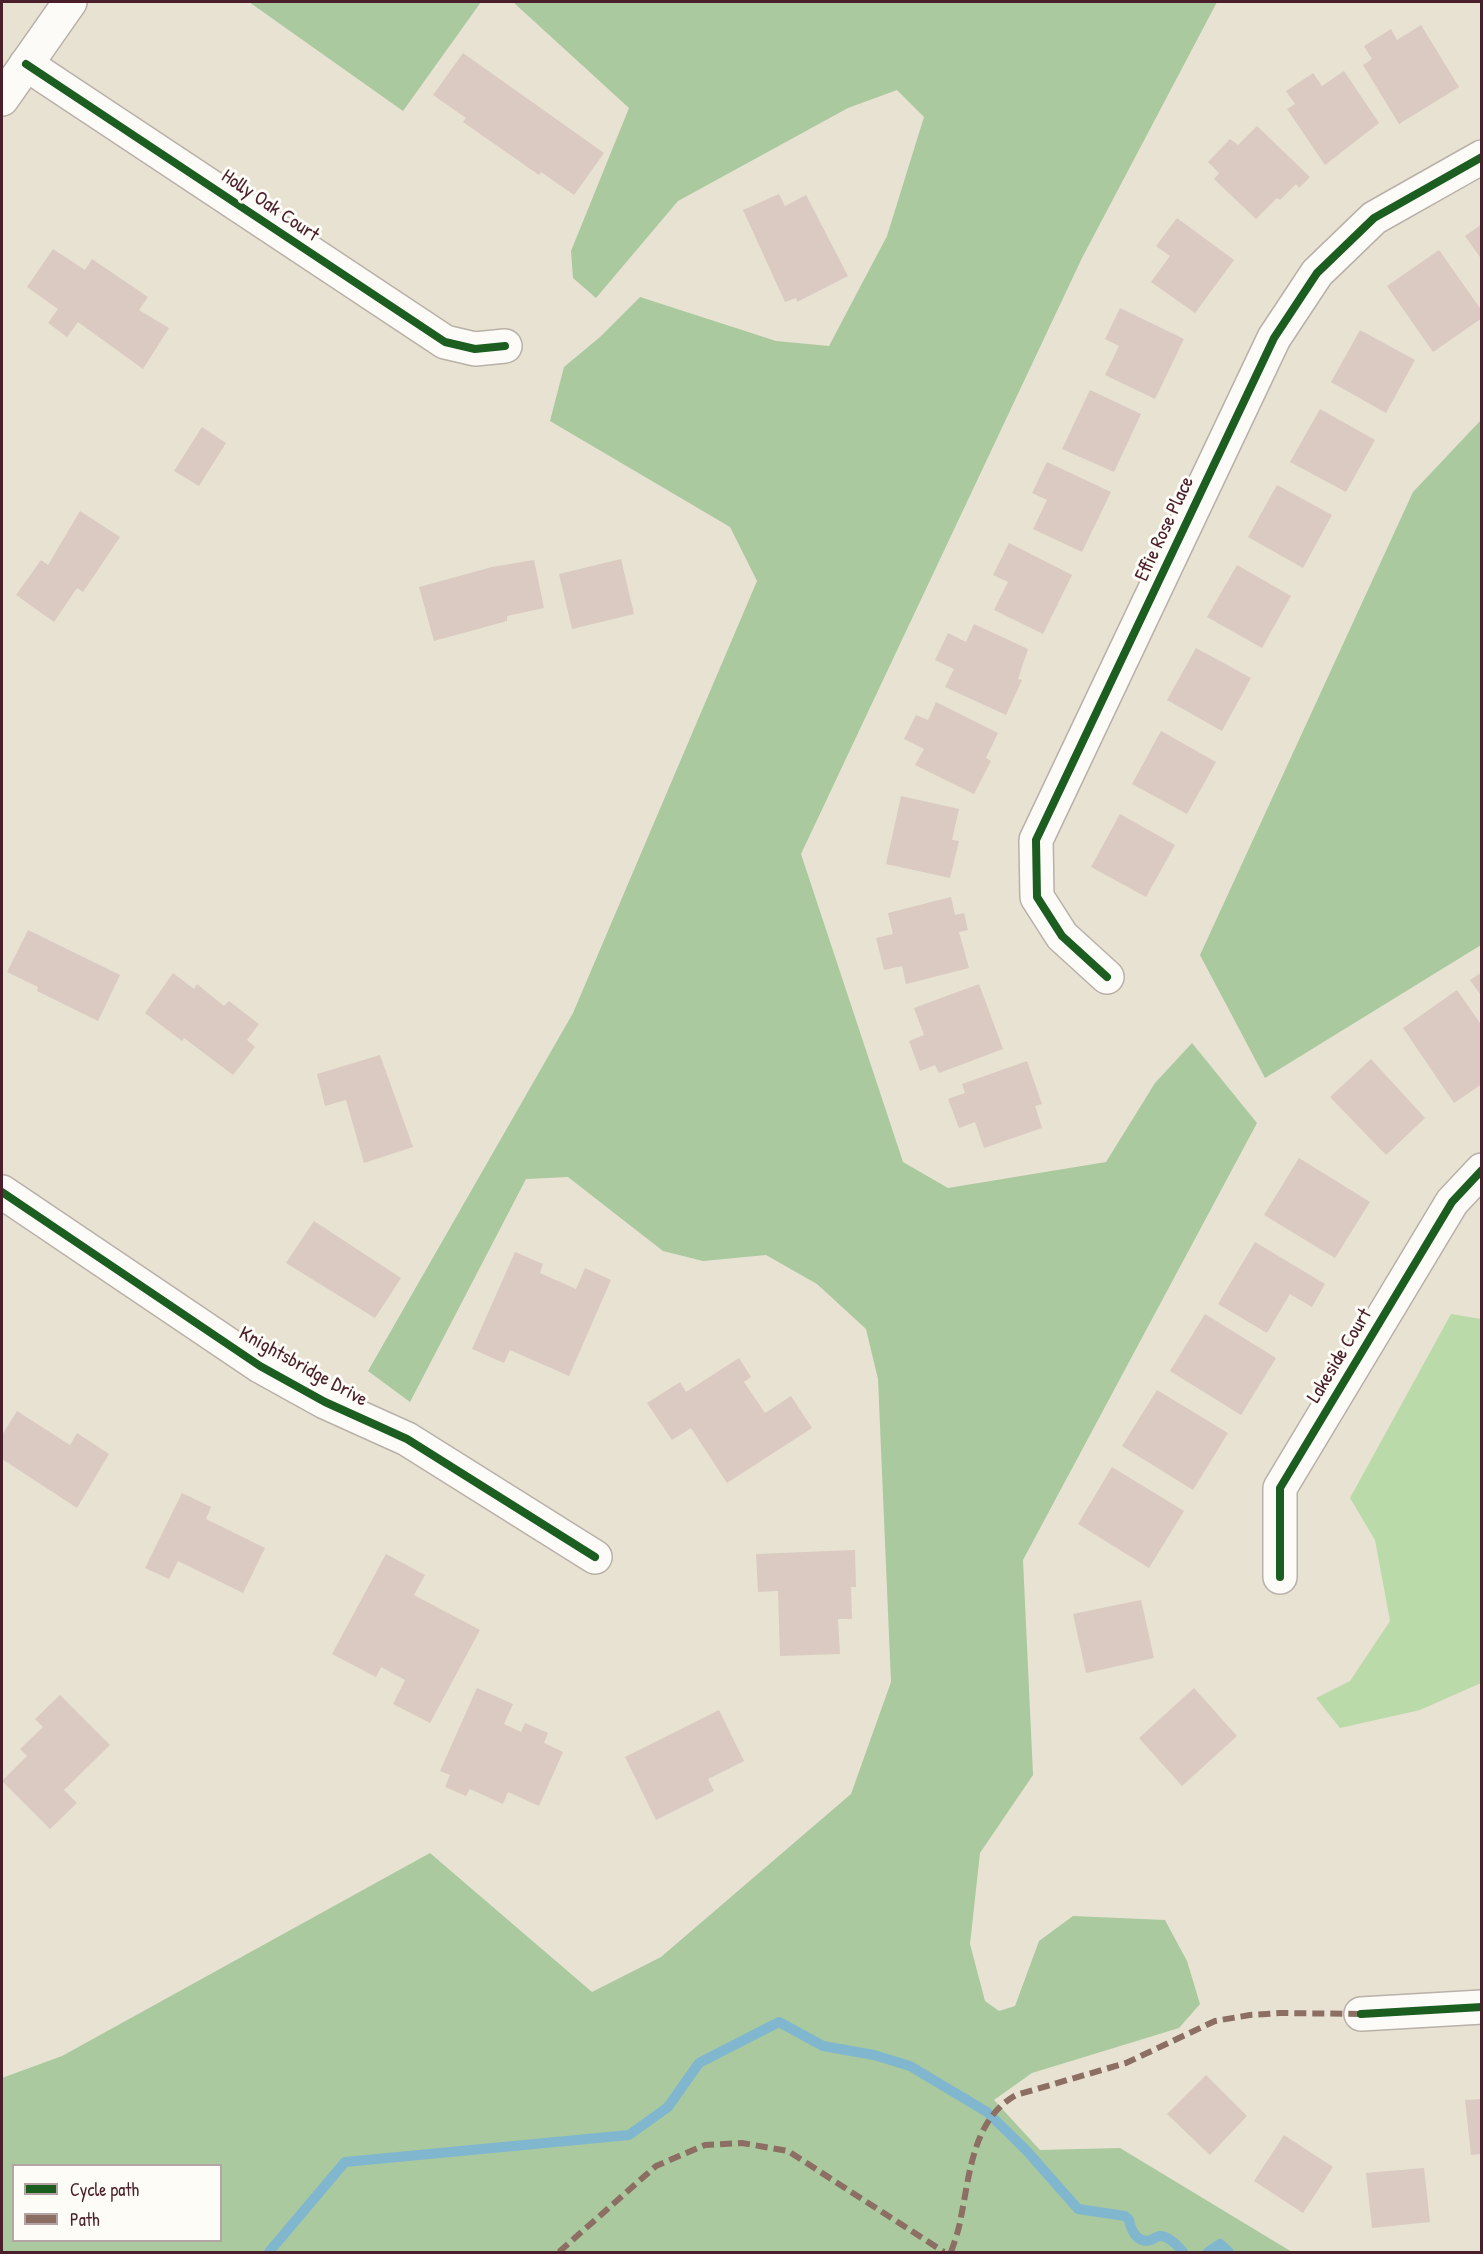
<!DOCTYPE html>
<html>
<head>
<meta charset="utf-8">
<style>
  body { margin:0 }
  #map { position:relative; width:1483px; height:2254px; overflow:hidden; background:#e8e2d2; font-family:"Patrick Hand",sans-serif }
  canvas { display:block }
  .frame { position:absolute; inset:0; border:3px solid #4a1f2b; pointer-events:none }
  .legend { position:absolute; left:12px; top:2164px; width:210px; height:78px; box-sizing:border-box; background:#fdfcf7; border:2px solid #b5a4a5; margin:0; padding:8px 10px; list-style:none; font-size:18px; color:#4a1f2b }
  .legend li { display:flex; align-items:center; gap:12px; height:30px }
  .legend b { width:30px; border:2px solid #b5a4a5 }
</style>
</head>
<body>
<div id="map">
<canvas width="1483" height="2254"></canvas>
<div class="frame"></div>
<ul class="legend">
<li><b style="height:8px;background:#1b5e20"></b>Cycle path</li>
<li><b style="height:8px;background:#8d6e63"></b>Path</li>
</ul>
</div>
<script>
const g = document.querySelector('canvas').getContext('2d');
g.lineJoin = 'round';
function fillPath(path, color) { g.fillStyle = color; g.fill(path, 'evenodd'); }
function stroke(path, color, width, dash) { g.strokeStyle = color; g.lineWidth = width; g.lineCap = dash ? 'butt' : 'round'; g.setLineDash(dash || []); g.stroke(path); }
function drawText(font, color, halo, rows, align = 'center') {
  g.font = font + ' "Patrick Hand",sans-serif'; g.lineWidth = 6; g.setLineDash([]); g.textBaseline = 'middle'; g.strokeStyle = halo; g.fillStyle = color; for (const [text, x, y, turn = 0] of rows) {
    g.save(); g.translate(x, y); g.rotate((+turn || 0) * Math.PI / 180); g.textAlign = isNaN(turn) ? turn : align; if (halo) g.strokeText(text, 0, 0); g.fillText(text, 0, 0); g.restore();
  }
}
const green = new Path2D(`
  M1451 1314 1481 1319V1683L1420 1710 1340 1728 1316 1698 1350 1681 1390 1621 1375 1540 1350 1498Z`);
const forest = new Path2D(`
  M249 2H481L403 111Z
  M513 2H1217L1082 258 801 854 903 1162 948 1188 1106 1162 1155 1083 1192 1043 1257 1123 1023 1560 1033 1775 980 1853 970 1944 985 2001 999 2011 1015 2006 1039 1941 1073 1916 1165 1920 1187 1961 1200 2004 1179 2028 1032 2073 994 2100 1040 2150 1120 2148 1292 2252H2V2078L62 2056 430 1853 592 1992 661 1957 851 1794 891 1682 878 1379 866 1329 817 1284 766 1255 703 1261 663 1251 568 1177 526 1179 410 1402 368 1371 573 1013 757 581 730 527 550 421 564 367 600 337 640 297 776 341 829 346 887 236 924 117 897 90 848 108 678 201 596 298 573 278 571 251 629 108ZM14 2166H220V2240H14Z
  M1481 420V945L1265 1078 1200 955 1413 492Z`);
const stream = new Path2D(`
  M269 2252 345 2162 629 2135 668 2107 699 2063 779 2022 823 2046 874 2055 910 2066 987 2112 1026 2150 1078 2209 1125 2216 1129 2220C1131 2230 1137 2244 1151 2240 1153 2239 1157 2236 1160 2236 1169 2236 1178 2246 1183 2252
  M1208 2252 1220 2244 1229 2252`);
const building = new Path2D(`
  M1421 25 1459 87 1399 124 1363 65 1372 59 1364 46 1391 29 1397 40Z
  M463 53 604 153 574 195 541 172 539 175 463 122 466 118 433 95Z
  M1344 71 1379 123 1325 165 1287 109 1295 104 1286 91 1313 73 1322 86Z
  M1257 126 1310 177 1299 188 1296 184 1280 200 1277 198 1256 219 1214 179 1219 173 1208 162 1230 139 1238 145Z
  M779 194 785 206 806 195 848 276 797 302 796 298 785 302 743 210Z
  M1177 218 1234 260 1195 313 1151 282 1170 256 1156 246Z
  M1482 224V260L1465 236Z
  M53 249 85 270 92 259 148 297 139 310 169 328 143 369 78 322 67 337 48 323 58 309 27 287Z
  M1439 250 1482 311V318L1433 352 1387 286Z
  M1120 308 1184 339 1155 399 1105 375 1119 346 1105 339Z
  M1360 330 1415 360 1386 413 1331 382Z
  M1090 390 1141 414 1114 472 1062 449Z
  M1320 409 1375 440 1346 492 1290 462Z
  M202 427 226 443 199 486 174 471Z
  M1047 462 1111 492 1082 552 1033 529 1047 500 1032 493Z
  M1277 485 1332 515 1303 568 1248 537Z
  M80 511 120 537 83 592 77 588 54 622 16 595 41 560 48 565Z
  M1009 543 1072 575 1043 634 994 610 1008 582 993 575Z
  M621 559 634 614 572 629 559 574Z
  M534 560 544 608 507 616V621L434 641 419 587 492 567Z
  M1237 565 1291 596 1262 648 1207 617Z
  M974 624 1028 649 1018 679 1022 680 1006 715 945 687 954 669 935 660 948 633 966 642Z
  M1196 648 1251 678 1222 731 1167 700Z
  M936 702 998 733 986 758 991 761 974 794 915 765 924 749 904 739 916 715 928 720Z
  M1161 731 1216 762 1187 814 1132 784Z
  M901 796 959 809 952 840 959 841 950 878 886 864Z
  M1120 814 1175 845 1146 897 1091 867Z
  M951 897 955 915 964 913 968 930 959 932 969 968 906 984 902 966 884 970 876 938 893 934 888 913Z
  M28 930 120 975 98 1021 37 991 38 987 7 972Z
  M1482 972V997L1470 980Z
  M173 973 194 989 197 984 224 1006 229 1001 259 1024 247 1040 255 1047 233 1075 184 1038 182 1041 145 1013Z
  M979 984 1003 1049 939 1073 935 1065 920 1071 909 1041 924 1035 914 1008Z
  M1457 990 1482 1026V1084L1454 1103 1403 1028Z
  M380 1055 413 1147 364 1163 346 1100 325 1106 317 1074Z
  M1371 1059 1425 1118 1386 1155 1330 1097Z
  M1027 1061 1042 1104 1035 1106 1042 1128 984 1148 975 1122 959 1128 948 1099 965 1093 962 1084Z
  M1299 1158 1370 1202 1335 1258 1264 1215Z
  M314 1221 401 1278 375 1318 286 1263Z
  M1255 1242 1325 1284 1312 1307 1290 1294 1267 1333 1218 1304Z
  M515 1252 543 1264 540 1273 576 1289 585 1268 611 1280 569 1376 510 1350 504 1363 472 1349Z
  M1205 1314 1276 1358 1241 1415 1170 1371Z
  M739 1358 751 1377 744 1382 765 1413 791 1396 812 1428 727 1483 691 1428 672 1440 647 1403 680 1382 686 1392Z
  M1157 1390 1228 1433 1193 1490 1122 1446Z
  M17 1411 70 1445 77 1433 109 1454 77 1508 2 1459V1435Z
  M1112 1467 1184 1511 1149 1568 1078 1524Z
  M182 1493 211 1507 206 1519 265 1548 243 1593 178 1561 169 1579 145 1568Z
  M855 1550 856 1587H851L852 1619H838L840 1654 780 1656 778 1591 758 1592 756 1554Z
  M386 1554 425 1575 414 1595 480 1630 430 1723 393 1704 405 1680 381 1667 376 1677 332 1654Z
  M1141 1600 1154 1658 1086 1673 1073 1614Z
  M477 1688 513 1704 504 1724 521 1732 525 1723 548 1733 544 1743 563 1752 539 1806 508 1792 503 1804 470 1789 466 1796 445 1787 450 1775 440 1771Z
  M1194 1688 1237 1736 1182 1786 1139 1738Z
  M60 1695 110 1745 64 1790 77 1803 50 1829 2 1781 27 1756 20 1749 43 1727 35 1719Z
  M719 1710 744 1761 708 1779 714 1791 656 1820 625 1757Z
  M1206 2075 1247 2116 1210 2155 1167 2114Z
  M1482 2099V2154L1471 2155 1465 2100Z
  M1284 2135 1333 2167 1303 2213 1254 2181Z
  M1424 2168 1430 2222 1372 2228 1366 2173Z`);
const minor = new Path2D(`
  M26 64 445 342 475 349 505 346
  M2 99 70 2
  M1107 977 1062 936 1037 897 1036 840 1274 338 1317 273 1374 218 1482 157
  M2 1192 260 1366 325 1402 407 1439 595 1557
  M1280 1577V1488L1452 1202 1482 1170
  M1361 2014 1482 2007`);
const quiet = new Path2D(`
  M559 2252 656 2166 705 2145 742 2143 788 2151 944 2252
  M951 2252C955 2241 959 2229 961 2217 970 2173 973 2119 1016 2095L1126 2063 1215 2021 1250 2015 1280 2013 1361 2014`);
const cycleway = new Path2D(`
  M26 64 445 342 475 349 505 346
  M1107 977 1062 936 1037 897 1036 840 1274 338 1317 273 1374 218 1482 157
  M2 1192 260 1366 325 1402 407 1439 595 1557
  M1280 1577V1488L1452 1202 1482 1170
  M1361 2014 1482 2007`);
const streetNames = [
  ["Holly Oak Court",270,206,34],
  ["Effie Rose Place",1165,529,-65],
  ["Lakeside Court",1340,1356,-59],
  ["Knightsbridge Drive",303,1367,29]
];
fillPath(green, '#bbdaa9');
fillPath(forest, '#aac99e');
stroke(stream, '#80b7cf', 10);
fillPath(building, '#dacac2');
stroke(minor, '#b9b0a8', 36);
stroke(minor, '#fcfbf8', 33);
stroke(quiet, '#8d6e63', 6, [12, 6]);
stroke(cycleway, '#1b5e20', 8);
drawText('20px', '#4a1f2b', '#fdfcf7', streetNames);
</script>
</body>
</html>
